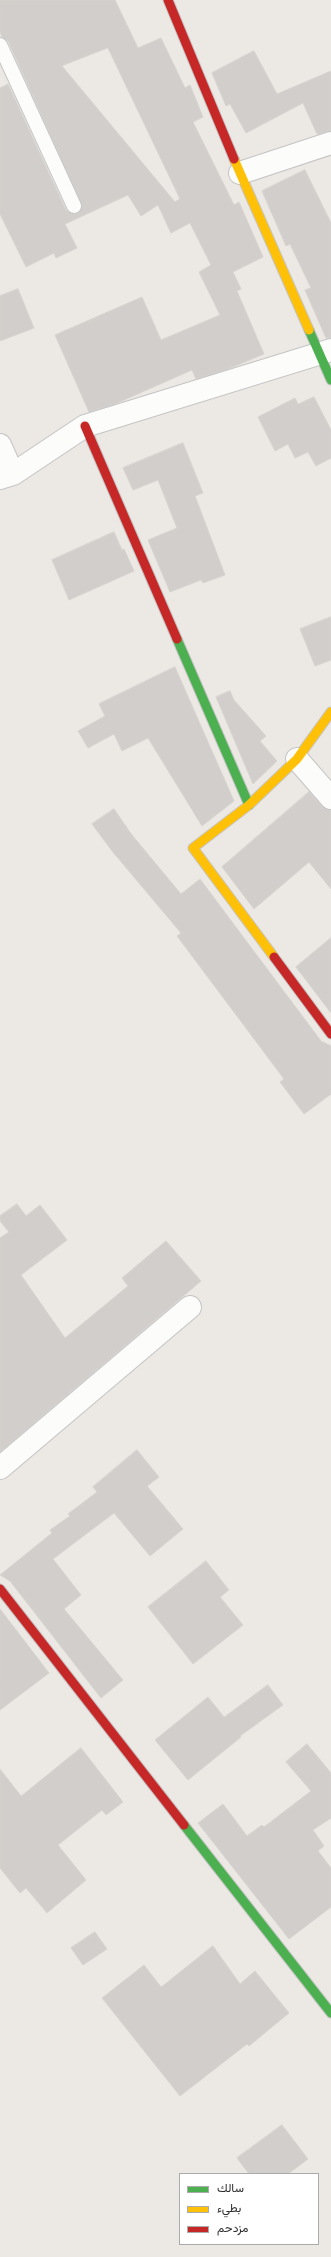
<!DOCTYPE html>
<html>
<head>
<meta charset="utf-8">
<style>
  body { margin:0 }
  #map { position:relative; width:331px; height:2257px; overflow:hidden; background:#ece8e4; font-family:"IBM Plex Sans",Vazirmatn,sans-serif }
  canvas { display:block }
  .legend { position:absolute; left:179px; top:2173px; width:140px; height:72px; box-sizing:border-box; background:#fff; border:1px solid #ababab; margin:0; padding:5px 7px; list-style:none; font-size:12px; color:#2e2e2e }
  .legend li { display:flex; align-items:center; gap:8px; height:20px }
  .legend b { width:20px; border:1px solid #ababab }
</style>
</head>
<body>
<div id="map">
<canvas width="331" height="2257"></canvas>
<ul class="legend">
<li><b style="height:5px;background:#4caf50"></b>سالك</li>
<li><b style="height:5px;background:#ffc107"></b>بطيء</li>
<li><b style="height:5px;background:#c62828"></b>مزدحم</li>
</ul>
</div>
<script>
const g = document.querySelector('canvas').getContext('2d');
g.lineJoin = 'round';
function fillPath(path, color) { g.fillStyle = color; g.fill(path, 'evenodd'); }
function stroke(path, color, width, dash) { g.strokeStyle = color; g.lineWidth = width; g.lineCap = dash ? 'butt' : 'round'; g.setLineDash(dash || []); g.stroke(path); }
const building = new Path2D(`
  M0 0H115L138 48 161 38 185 88 190 85 203 117 193 122 234 205 239 202 263 257 233 272 241 289 237 291 264 354 228 369 196 379 192 370 115 404 89 412 55 335 142 297 161 340 220 315 199 272 211 265 190 223 171 233 158 205 141 216 128 195 65 224 77 248 56 258 54 253 26 267 0 214V88L8 84 66 210 73 214H77L82 206 8 41 2 37 0 32ZM108 48 180 199 175 202 62 66Z
  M254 51 277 94 331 71V131L317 134 303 103 246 133 230 104 226 106 212 73Z
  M305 170 331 223V338H326L305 290 311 288 290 244 286 246 262 191Z
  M18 289 34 328 0 341V296Z
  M314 397 331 430V458L316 466 308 452 295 458 288 444 275 451 258 417 295 398 298 404Z
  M183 443 203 493 195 496 225 575 203 583 201 580 170 592 148 540 177 528 158 480 133 490 123 468Z
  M114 532 122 550 124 549 134 571 69 600 52 560Z
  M331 617V660L315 666 300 629Z
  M175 667 234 801 202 826 148 738 122 751 114 734 88 748 78 731 105 716 99 704Z
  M230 691 234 700 266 736 260 741 277 761 253 784 216 697Z
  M309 792 322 806 331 810V889L309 862 254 909 222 867Z
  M114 809 132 835 181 894 200 879 321 1041 331 1046V1094L304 1114 280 1082 284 1079 177 936 181 933 112 851 92 824Z
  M331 938V1013L296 967Z
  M17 1204 26 1216 40 1205 67 1240 21 1275 65 1338 128 1286 122 1278 166 1241 201 1281 0 1452V1238L9 1232 0 1221V1216Z
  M137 1450 159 1477 147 1486 183 1529 150 1556 114 1513 53 1559 81 1595 64 1609 123 1680 101 1698 10 1581 0 1575 52 1533 50 1530 70 1516 68 1514 97 1492 93 1487Z
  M206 1561 229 1590 220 1597 243 1625 193 1664 148 1607Z
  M0 1609 49 1673 0 1710Z
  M268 1685 283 1705 240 1736 241 1737 188 1780 155 1740 208 1697 224 1717Z
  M307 1744 331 1773V1818L313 1830 324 1846 318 1851 331 1868V1907L289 1939 198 1823 223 1804 247 1836 262 1825 264 1827 311 1791 286 1762Z
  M81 1748 123 1802 106 1815 102 1810 58 1845 86 1880 47 1913 26 1888 20 1893 0 1868V1769L21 1796Z
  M95 1932 107 1949 83 1965 71 1948Z
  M213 1946 240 1984 255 1971 289 2013 249 2046 247 2044 180 2096 102 1998 144 1965 161 1987Z
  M282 2125 308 2159 288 2174H249L237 2158Z`);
const lane = new Path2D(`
  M0 45 74 206`);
const street = new Path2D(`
  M240 173 331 143
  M0 445 13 474
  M0 478 13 474 85 426 331 350
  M297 759 331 798
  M0 1468 190 1307`);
const fast = new Path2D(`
  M309 330 331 380
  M177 639 249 805
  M184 1825 331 2013`);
const slow = new Path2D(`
  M234 159 309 330
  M274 957 193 848 249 805 297 759 331 712`);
const jam = new Path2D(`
  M168 0 234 159
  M85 426 177 639
  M274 957 331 1034
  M0 1589 184 1825`);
fillPath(building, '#d1cecb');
stroke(building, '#d7d4d0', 1);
stroke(lane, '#c5c4c5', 16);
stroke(street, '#c5c4c5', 24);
stroke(fast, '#c5c4c5', 11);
stroke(slow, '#c5c4c5', 11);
stroke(jam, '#c5c4c5', 11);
stroke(lane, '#fcfcfb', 14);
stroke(street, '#fcfcfb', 22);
stroke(fast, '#4caf50', 9);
stroke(slow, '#ffc107', 9);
stroke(jam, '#c62828', 9);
</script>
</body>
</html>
